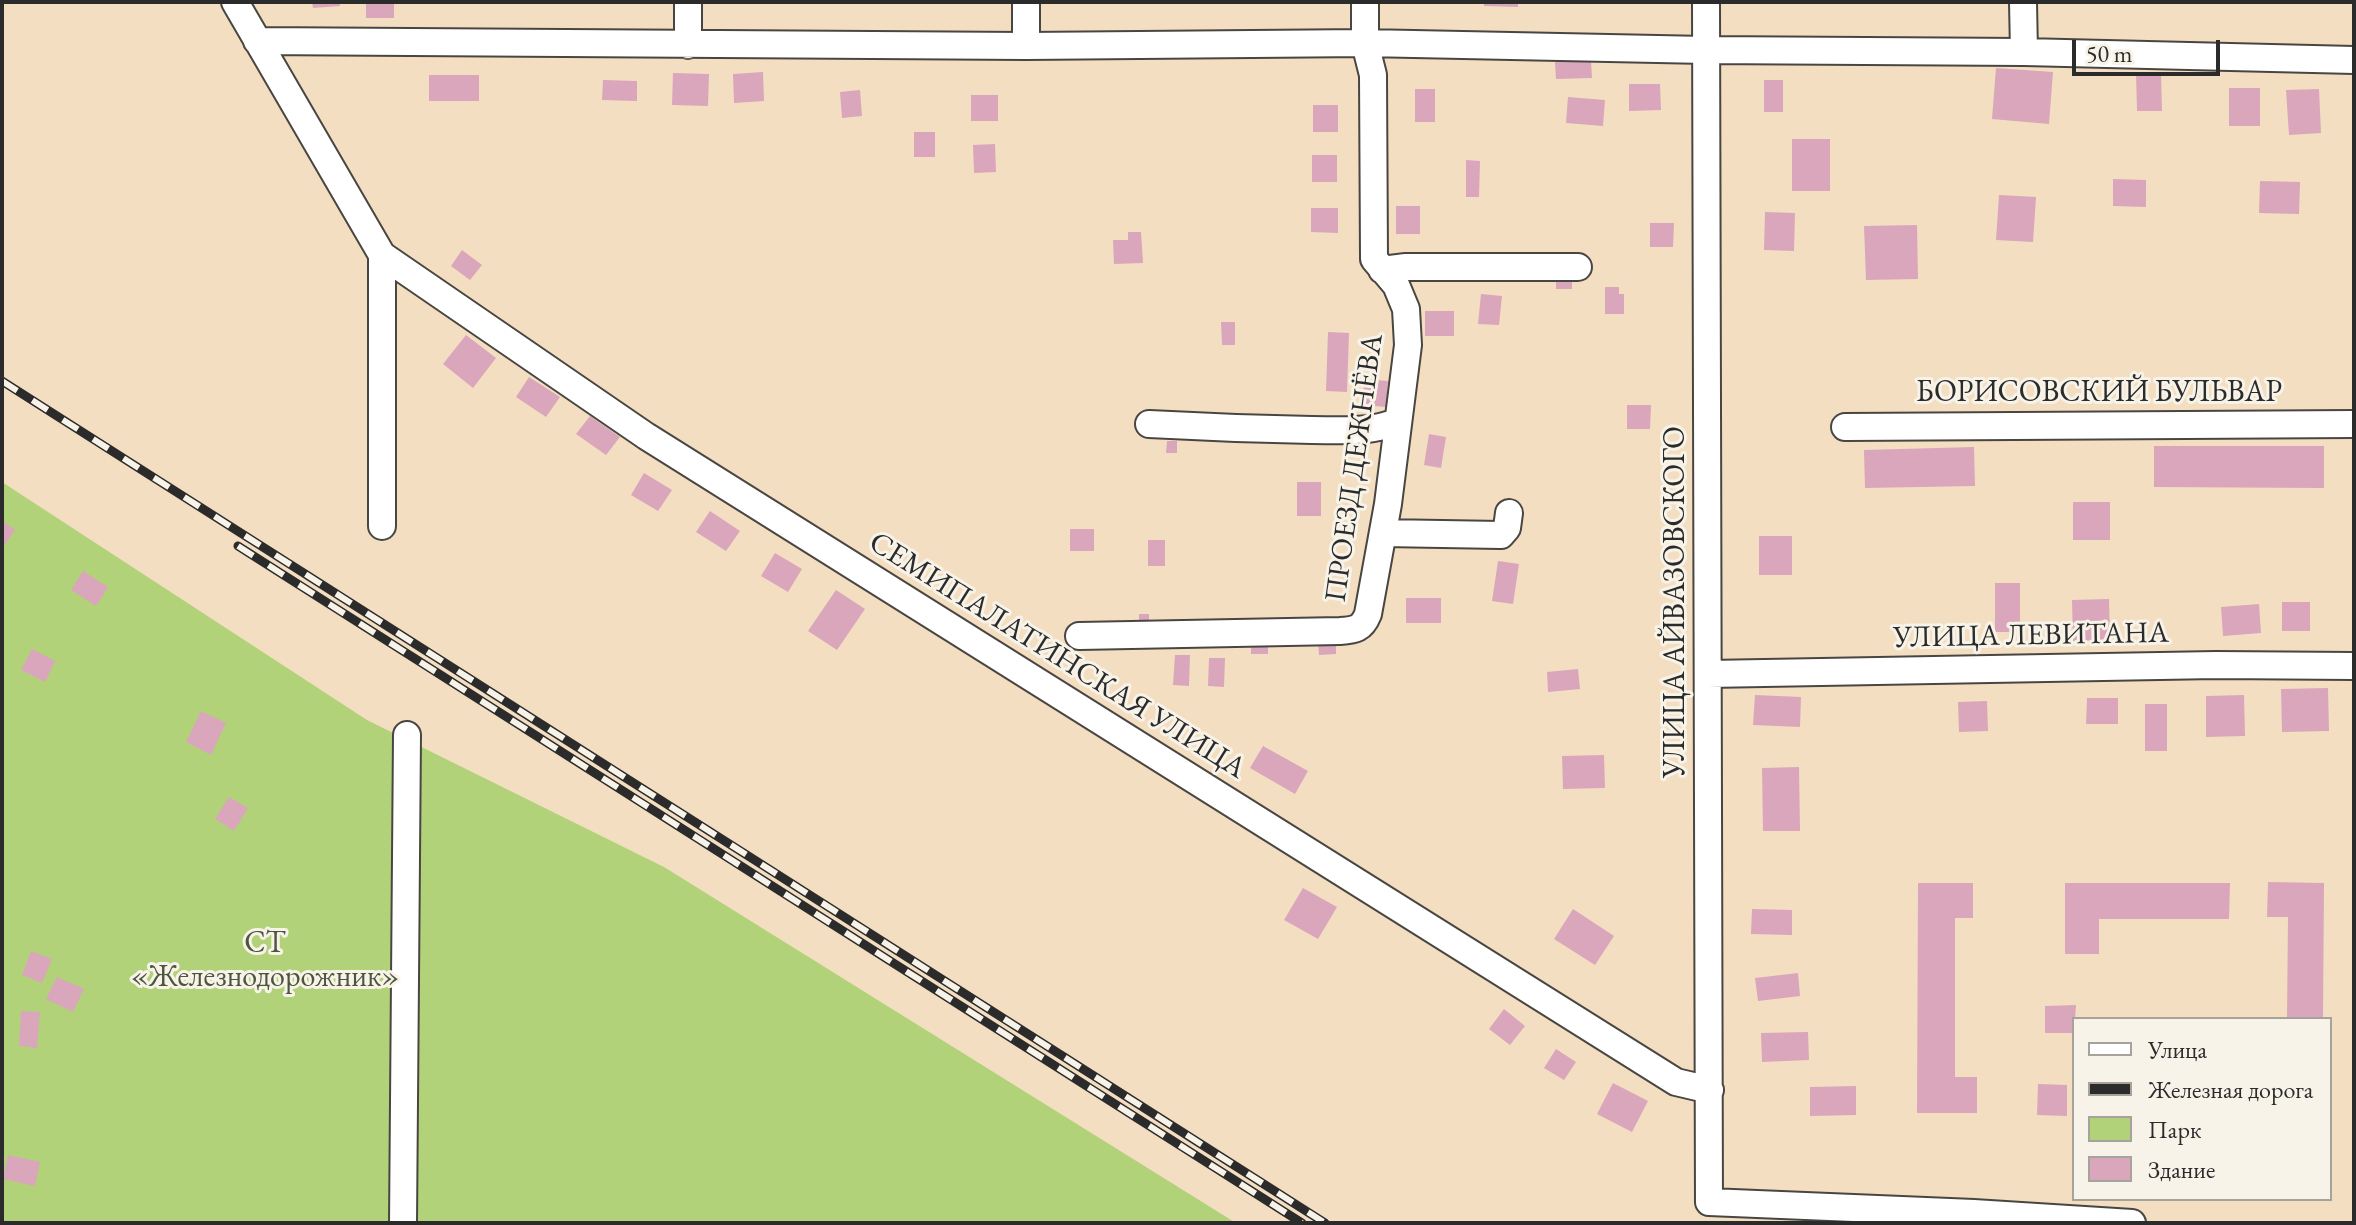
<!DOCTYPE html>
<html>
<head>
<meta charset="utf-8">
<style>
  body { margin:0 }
  #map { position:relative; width:2356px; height:1225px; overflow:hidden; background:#f4dec2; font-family:"EB Garamond",serif }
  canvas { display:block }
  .frame { position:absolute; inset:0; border:4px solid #2b2b2b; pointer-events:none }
  .legend { position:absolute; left:2072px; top:1017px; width:260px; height:184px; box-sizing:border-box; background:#f7f3e8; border:2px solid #a5a39c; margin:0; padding:10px 14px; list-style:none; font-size:24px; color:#2b2b2b }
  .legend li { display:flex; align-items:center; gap:16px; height:40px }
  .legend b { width:40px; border:2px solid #a5a39c }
  .scale { position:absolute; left:2072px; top:40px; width:148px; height:36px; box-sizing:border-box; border:4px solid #2b2b2b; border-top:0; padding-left:10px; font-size:24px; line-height:28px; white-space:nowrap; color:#2b2b2b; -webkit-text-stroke:6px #f7f3e8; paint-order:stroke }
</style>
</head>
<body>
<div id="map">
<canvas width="2356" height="1225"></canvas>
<div class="frame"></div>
<ul class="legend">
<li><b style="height:10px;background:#fff"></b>Улица</li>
<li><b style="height:10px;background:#2b2b2b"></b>Железная дорога</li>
<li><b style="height:22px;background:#b2d27a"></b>Парк</li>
<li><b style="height:22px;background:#d9a6bb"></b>Здание</li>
</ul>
<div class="scale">50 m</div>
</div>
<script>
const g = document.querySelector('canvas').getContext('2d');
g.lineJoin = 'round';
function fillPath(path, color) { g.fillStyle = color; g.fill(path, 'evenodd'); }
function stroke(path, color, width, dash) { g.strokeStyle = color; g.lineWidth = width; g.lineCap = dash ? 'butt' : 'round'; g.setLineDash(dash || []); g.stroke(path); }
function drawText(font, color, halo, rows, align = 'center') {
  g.font = font + ' "EB Garamond",serif'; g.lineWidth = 6; g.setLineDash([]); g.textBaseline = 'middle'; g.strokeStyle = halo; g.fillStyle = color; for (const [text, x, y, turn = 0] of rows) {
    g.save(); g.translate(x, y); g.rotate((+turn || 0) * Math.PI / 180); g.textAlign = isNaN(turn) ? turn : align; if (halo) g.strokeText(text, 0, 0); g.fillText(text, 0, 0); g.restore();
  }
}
const green = new Path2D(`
  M2 482 367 720 664 867 1236 1223H2Z`);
const building = new Path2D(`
  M312 2H339L340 6 313 8Z
  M366 2H394V18H366Z
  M1484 2H1518V7L1484 6Z
  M1591 61 1592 78 1556 79 1555 62Z
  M1996 68 2053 72 2049 124 1992 119Z
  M763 72 764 101 734 103 733 74Z
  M2161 72 2162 111H2137L2136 73Z
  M673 73 709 74 708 106 672 105Z
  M429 75H479V101H429Z
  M603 80 637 81V101L602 100Z
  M1764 80H1783V112H1764Z
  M1629 84H1660L1661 110 1629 111Z
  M2229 88H2260V126H2229Z
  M1415 89H1435V122H1415Z
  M2319 89 2321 133 2289 135 2286 90Z
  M860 90 862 116 842 118 840 92Z
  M971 95H998V121H971Z
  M1568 97 1605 100 1603 126 1566 123Z
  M1313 105H1338V132H1313Z
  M914 132H935V157H914Z
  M1792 139H1830V191H1792Z
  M995 144 996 172 974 173 973 145Z
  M1312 155H1337V182H1312Z
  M1466 160 1480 161 1479 197H1466Z
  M2113 179 2146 180V207L2113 206Z
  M2260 181 2300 182 2299 214 2259 213Z
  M1999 195 2036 197 2033 242 1996 240Z
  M1396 206H1420V234H1396Z
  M1311 208H1338V233L1311 232Z
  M1765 212 1795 213 1794 251 1764 250Z
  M1650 223H1674L1673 247H1650Z
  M1917 225 1918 279 1866 280 1864 226Z
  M1128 232H1141L1143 263 1114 264 1113 240H1128Z
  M462 250 482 265 470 280 451 266Z
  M1556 277H1572V289H1556Z
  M1605 287H1619V294H1624V314H1605Z
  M1481 294 1502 296 1499 325 1478 324Z
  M1425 311H1454V336H1425Z
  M1221 322H1235V345H1222Z
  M1328 332 1349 333 1347 392 1326 391Z
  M466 335 496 358 473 388 443 364Z
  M529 377 560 397 546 417 516 397Z
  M1364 379 1388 381 1386 407 1363 405Z
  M1627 405H1651L1650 429H1627Z
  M590 416 620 437 606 455 576 434Z
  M1429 434 1446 437 1441 468 1424 465Z
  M1167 441H1177V453H1166Z
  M2154 446H2324V488L2154 487Z
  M1974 447 1975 486 1865 488 1864 450Z
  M644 473 672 490 658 511 631 495Z
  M1297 482H1321V516H1297Z
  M2073 502H2110V540H2073Z
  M710 511 740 531 726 551 696 532Z
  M2 521 15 530 2 549Z
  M1070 529H1094V551H1070Z
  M1759 536H1792V575H1759Z
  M1148 540H1165V566H1148Z
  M775 553 802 569 788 592 761 576Z
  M1498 561 1519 564 1513 604 1492 601Z
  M83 571 108 587 96 606 71 590Z
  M1995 583H2020V632H1995Z
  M836 590 865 609 837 650 808 631Z
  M1406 598H1441V623H1406Z
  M2109 599 2110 640 2073 641 2072 600Z
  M2282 602H2310V631H2282Z
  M2259 604 2261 633 2223 636 2221 607Z
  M1139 614H1149V627H1139Z
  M1336 639V654L1319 655 1318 640Z
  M1251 640H1268V654H1251Z
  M32 649 55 661 45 682 21 670Z
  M1175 655H1190L1189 686 1173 685Z
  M1209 658H1225L1224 687 1208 686Z
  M1578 669 1580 689 1548 692 1547 672Z
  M2328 688 2329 731 2282 732 2281 689Z
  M1755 695 1801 697 1800 727 1753 725Z
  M2244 695 2245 736 2206 737V696Z
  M2087 698H2118V724H2086Z
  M1987 701 1988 731 1959 732 1958 702Z
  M2145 704H2167V751H2145Z
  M201 711 226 723 211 755 186 742Z
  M1263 746 1308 771 1295 794 1250 768Z
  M1604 755 1605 788 1563 789 1562 756Z
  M1799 767 1800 831H1763L1762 768Z
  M229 797 248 808 234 831 215 819Z
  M2268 882 2324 883 2323 1019H2287L2288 917H2267Z
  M1918 883H1973V918H1955V1077H1977V1113H1917Z
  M2065 883H2230L2229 919H2099V954H2065Z
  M1303 888 1337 907 1318 939 1284 920Z
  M1573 909 1614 936 1595 965 1554 939Z
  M1752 909 1792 910V935L1751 934Z
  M31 951 52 959 42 983 22 975Z
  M1798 973 1800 996 1758 1001 1755 978Z
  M57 977 84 989 73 1012 46 999Z
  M2076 1005 2074 1033H2045V1006Z
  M1504 1009 1525 1026 1510 1045 1489 1029Z
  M21 1011 40 1012 37 1048 19 1046Z
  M1808 1032 1809 1060 1762 1062 1761 1033Z
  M1556 1049 1576 1062 1564 1080 1544 1068Z
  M1613 1083 1648 1101 1632 1132 1597 1114Z
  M2038 1084 2067 1085V1116L2037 1115Z
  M1856 1086V1115L1810 1116V1087Z
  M8 1155 40 1162 35 1186 3 1179Z`);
const minor = new Path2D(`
  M235 2 382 255V526
  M688 2V45
  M1706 2 1709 1202 1974 1213 2132 1223
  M2023 2 2024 52
  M257 41 1026 46 1365 43 1706 50 2024 52 2354 60
  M1026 46V2
  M382 255 646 436 1676 1082 1710 1090
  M1382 270 1406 267H1578
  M1149 424C1203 427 1257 429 1312 430 1340 430 1372 433 1398 421
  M1845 427 2354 424
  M1383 533 1501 535 1507 528 1509 513
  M1079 636 1340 631C1355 630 1362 629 1368 614L1388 504 1408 345 1406 309 1396 285 1374 259 1373 75 1365 43V2
  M1708 674 2216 665 2354 666
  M403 1223 407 735`);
const rail = new Path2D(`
  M2 381 1325 1223
  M238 546 1302 1223`);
const streetNames = [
  ["БОРИСОВСКИЙ БУЛЬВАР",2099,393],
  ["ПРОЕЗД ДЕЖНЁВА",1355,468,-82],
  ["УЛИЦА АЙВАЗОВСКОГО",1676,602,-90],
  ["УЛИЦА ЛЕВИТАНА",2031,636,-1],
  ["СЕМИПАЛАТИНСКАЯ УЛИЦА",1057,656,32]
];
const parkNames = [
  ["СТ",265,944],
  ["«Железнодорожник»",265,978]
];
fillPath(green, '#b2d27a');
fillPath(building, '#d9a6bb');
stroke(minor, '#494642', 30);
stroke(minor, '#fff', 26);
stroke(rail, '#2b2b2b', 9);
stroke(rail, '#f7f3e8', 6, [18]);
drawText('30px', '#2b2b2b', '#f7f3e8', streetNames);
drawText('30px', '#4d553f', '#f7f3e8', parkNames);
</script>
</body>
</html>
